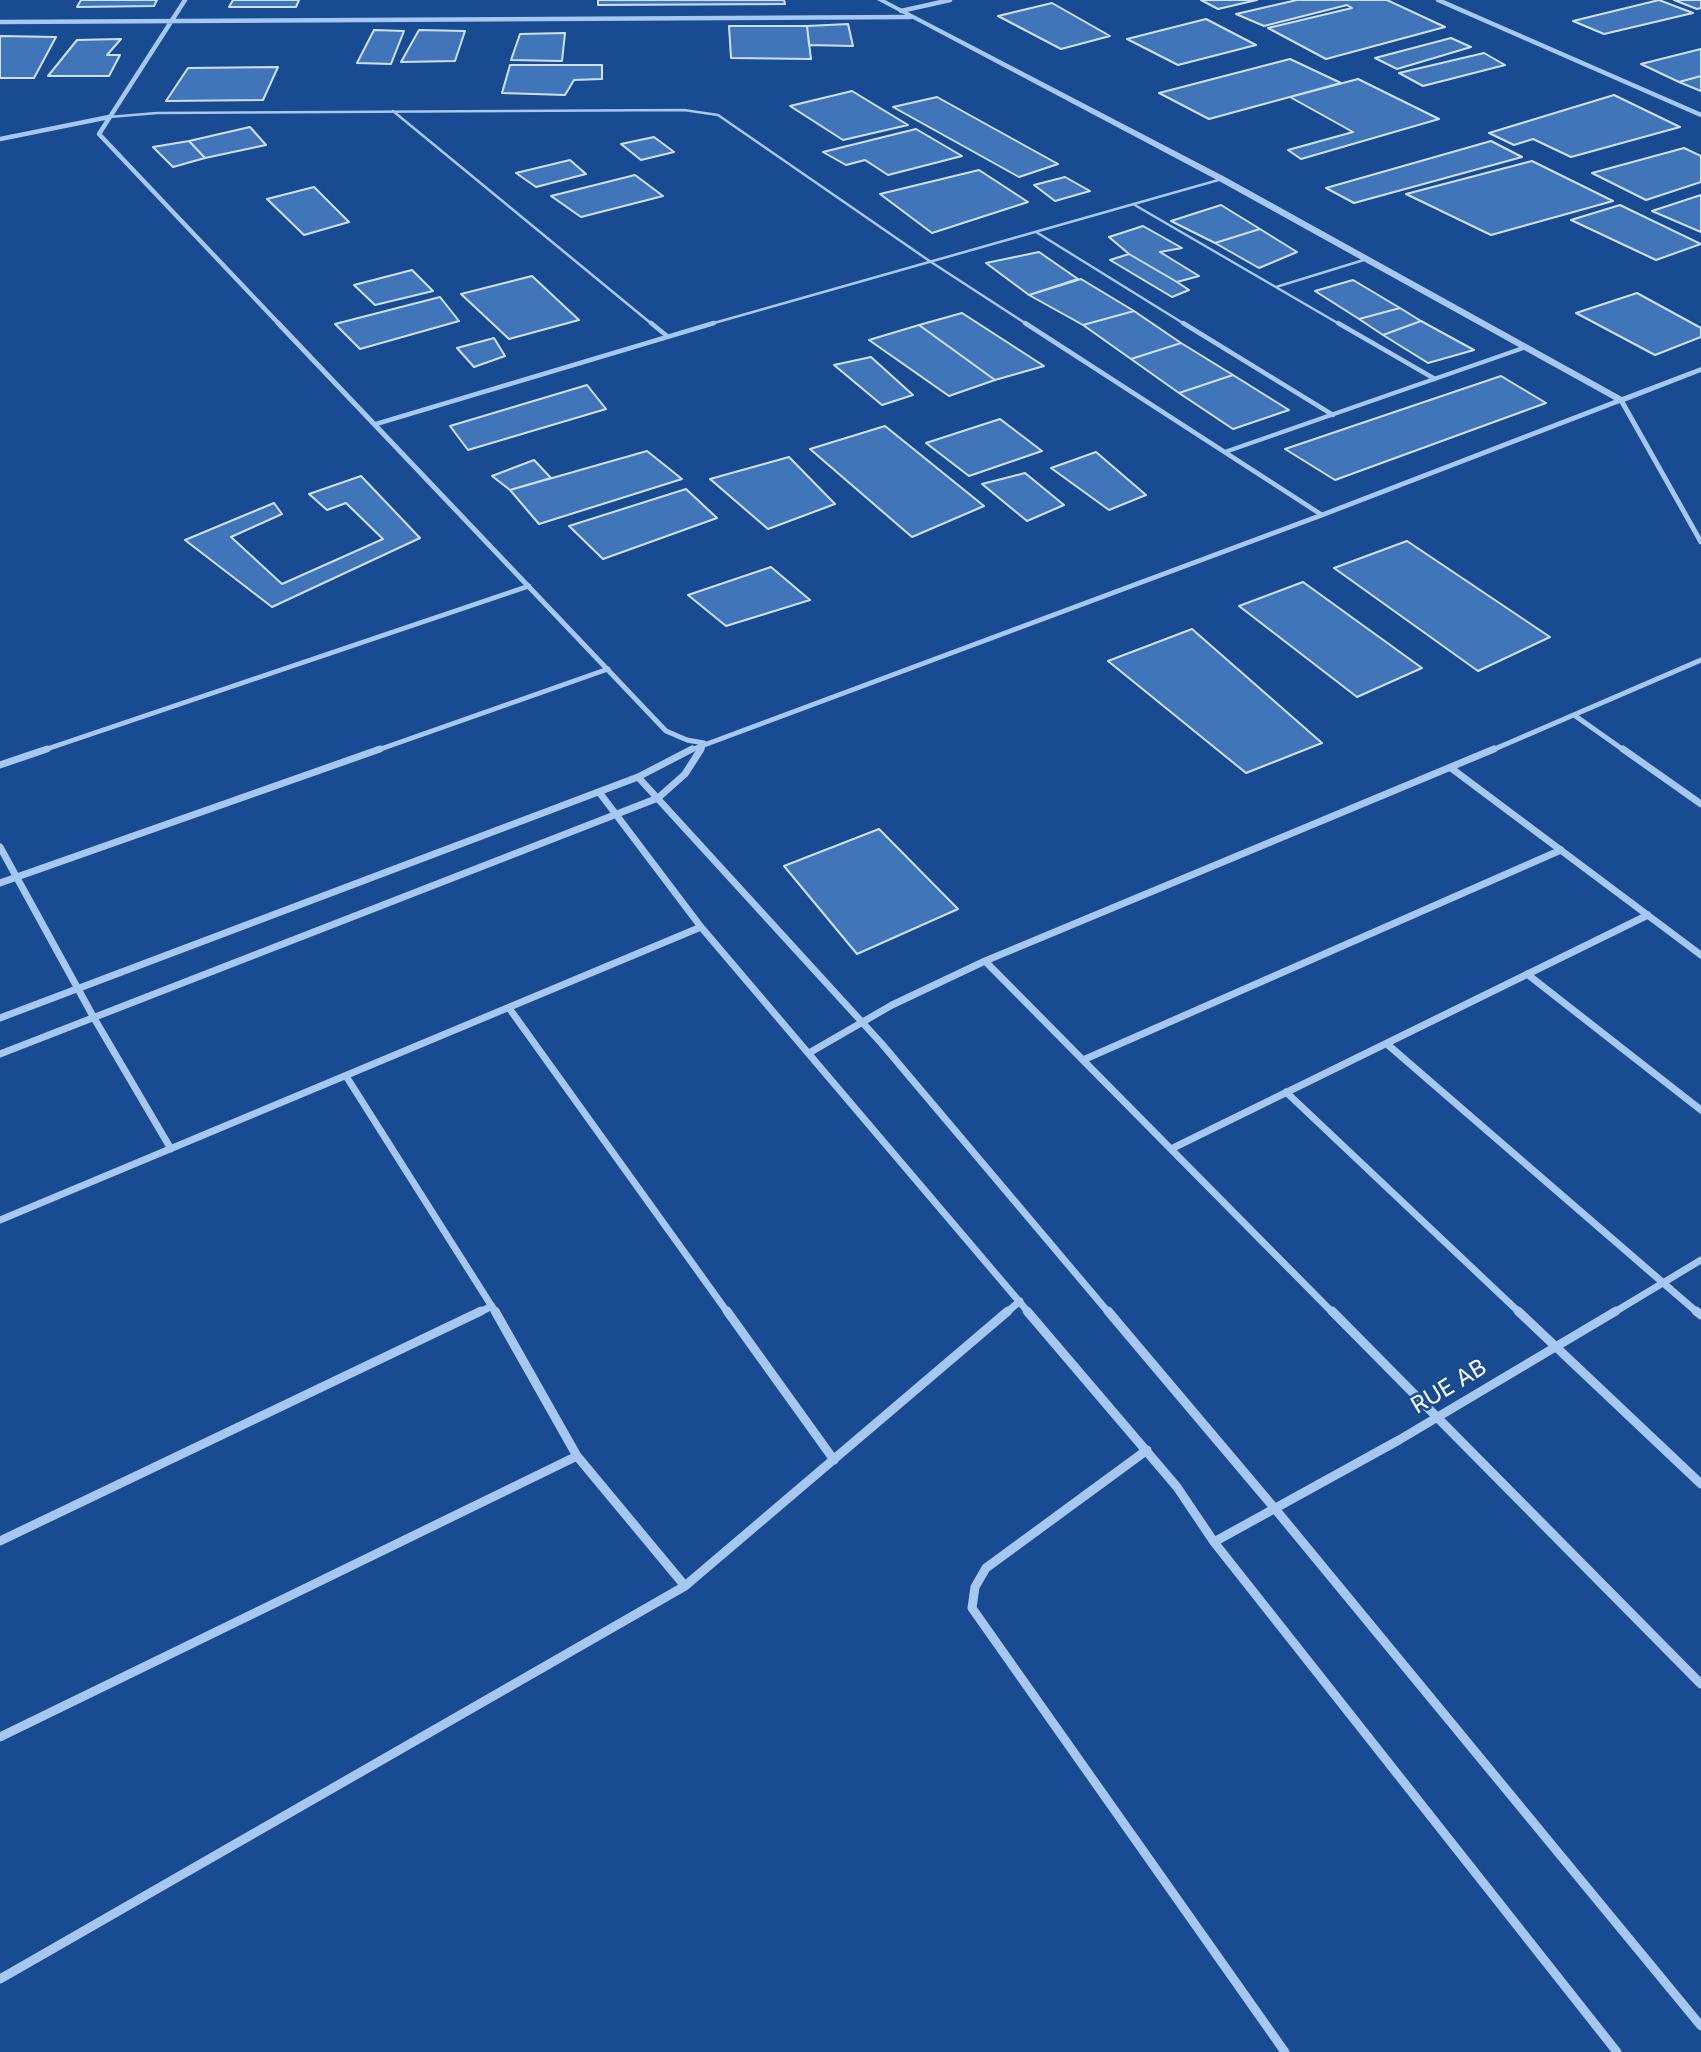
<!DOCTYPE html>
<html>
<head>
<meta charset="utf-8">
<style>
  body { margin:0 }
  canvas { display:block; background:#184b91 }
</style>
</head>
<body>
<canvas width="1701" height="2052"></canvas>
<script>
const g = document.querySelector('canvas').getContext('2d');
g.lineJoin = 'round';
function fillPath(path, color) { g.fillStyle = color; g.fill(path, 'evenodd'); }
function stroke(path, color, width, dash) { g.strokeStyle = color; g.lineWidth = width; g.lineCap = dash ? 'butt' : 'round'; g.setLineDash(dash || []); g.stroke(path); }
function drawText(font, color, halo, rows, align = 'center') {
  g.font = font + ' Inter,sans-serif'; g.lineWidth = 5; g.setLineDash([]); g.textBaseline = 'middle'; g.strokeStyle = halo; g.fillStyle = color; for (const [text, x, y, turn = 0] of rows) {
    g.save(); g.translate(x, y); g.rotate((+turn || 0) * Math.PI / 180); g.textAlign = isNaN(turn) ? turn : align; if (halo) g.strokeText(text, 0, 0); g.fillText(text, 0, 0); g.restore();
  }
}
const building = new Path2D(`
  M81 0H157L154 6 77 7Z
  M233 0H299L296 7H229Z
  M598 0H784L785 4 598 5Z
  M1201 0H1257L1218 9Z
  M1297 0H1387L1445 27 1326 59 1268 28 1352 8 1347 5 1264 26 1236 14Z
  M1659 0 1693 13 1604 34 1573 21Z
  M1674 0H1701V8L1697 9Z
  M1052 3 1110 36 1061 49 998 16Z
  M1206 19 1256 45 1178 65 1127 39Z
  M848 24 853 46 809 45 807 26Z
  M729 26H807L811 59 731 58Z
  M374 30 404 31 391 64 357 63Z
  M419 30 465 31 455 61 401 62Z
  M565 33 562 61 511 60 520 34Z
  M0 36 56 37 34 78H0Z
  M1451 38 1471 47 1397 69 1375 58Z
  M121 39 107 55H120L109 76H48L77 40Z
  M1701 49V76L1679 82 1641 64Z
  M1484 53 1505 65 1423 86 1399 73Z
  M1290 59 1341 83 1209 119 1159 93Z
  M510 65H602V79L574 80 565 95 502 93Z
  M278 67 263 100 166 101 188 68Z
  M1701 76V91L1679 82Z
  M1358 79 1439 119 1301 159 1288 150 1353 132 1290 97Z
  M852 91 908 125 843 140 790 106Z
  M1614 95 1680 127 1571 157 1533 139 1514 145 1489 133Z
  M937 97 1058 164 1019 177 893 107Z
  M250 127 266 145 205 158 189 141Z
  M916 129 962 156 888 175 865 160 846 165 823 152Z
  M654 137 674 152 641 160 621 144Z
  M189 141 205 158 173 167 153 147Z
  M1491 141 1522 157 1354 203 1326 188Z
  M1684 148 1701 156V182L1646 200 1592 173Z
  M570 160 586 174 536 187 516 173Z
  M1532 161 1613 201 1491 235 1406 194Z
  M979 170 1028 202 932 233 880 194Z
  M635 175 663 196 581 217 551 196Z
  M1065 177 1090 191 1055 201 1034 185Z
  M314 187 349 222 304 235 267 199Z
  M1701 195V232L1652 211Z
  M1221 205 1260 229 1215 243 1171 221Z
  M1620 205 1701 244 1656 260 1571 220Z
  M1143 226 1182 248 1160 252 1199 276 1177 282 1129 254 1109 237Z
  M1260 229 1297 252 1259 268 1215 243Z
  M1039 252 1078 279 1029 295 986 263Z
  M1129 254 1177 282 1189 290 1172 297 1110 260Z
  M412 270 433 291 375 305 354 285Z
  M532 276 579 320 509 339 461 294Z
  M1081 279 1134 311 1083 325 1029 295Z
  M1353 280 1400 308 1359 319 1315 291Z
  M1637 293 1701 328V337L1655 355 1576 313Z
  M440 297 459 321 360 349 335 324Z
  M1400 308 1421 321 1383 335 1359 319Z
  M1134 311 1181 343 1131 359 1083 325Z
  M962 313 1044 366 995 380 919 325Z
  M1421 321 1474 350 1428 363 1383 335Z
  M919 325 995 380 949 396 869 340Z
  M494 338 505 356 474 367 457 348Z
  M1181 343 1233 375 1179 393 1131 359Z
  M871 357 913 395 882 405 834 365Z
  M1233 375 1289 410 1233 429 1179 393Z
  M1501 376 1546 403 1335 480 1285 449Z
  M587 385 606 409 468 450 450 426Z
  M1000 419 1042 451 969 476 926 443Z
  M885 426 984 506 912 537 810 449Z
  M647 451 682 479 539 524 510 490Z
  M1096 452 1146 495 1109 510 1051 468Z
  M789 457 835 504 768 529 710 479Z
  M534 460 551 478 510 490 492 476Z
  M1025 473 1064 505 1027 521 982 484Z
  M361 476 420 538 272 607 185 540 274 503 282 514 231 537 282 584 383 539 346 503 327 510 309 494Z
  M686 489 717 518 603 559 569 526Z
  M1407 541 1550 637 1478 671 1334 568Z
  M771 567 810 600 726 626 688 595Z
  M1303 582 1422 668 1357 697 1239 606Z
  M1192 629 1322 743 1246 773 1108 661Z
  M879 829 958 909 857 954 784 866Z`);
const serviceFar1 = new Path2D(`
  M393 111 653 325
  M109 117 157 113 684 110 718 115 931 262 1028 325
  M1133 204 1341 325
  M1036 232 1186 325
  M1276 287 1367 259
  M707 325 1222 179`);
const service = new Path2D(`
  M651 323 667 336
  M1025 323 1322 515
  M1183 323 1333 415
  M1338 323 1435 379
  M376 424 714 323
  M1225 452 1526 347`);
const minorFar3 = new Path2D(`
  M185 0 99 134 280 325
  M1438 0 1701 115
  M901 11 950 0
  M0 22 911 17
  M0 139 109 117`);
const minorFar2 = new Path2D(`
  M278 323 666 731 687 740 704 743
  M1574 715 1625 751
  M41 751 529 586
  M375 751 608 669
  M688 751 1322 515 1621 400 1701 542
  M700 751 704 744
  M1490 751 1701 660`);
const minorFar1 = new Path2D(`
  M1623 749 1701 804
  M0 765 47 749
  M1451 768 1701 955
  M638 777 882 1044 1109 1313
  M599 792 701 927 1029 1313
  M0 847 94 1018 171 1149
  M0 883 380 749
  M985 961 1333 1313
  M1527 974 1701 1110
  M509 1008 728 1313
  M0 1018 638 777 692 749
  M1387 1044 1698 1313
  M809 1053 892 1005 985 961 1494 749
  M0 1054 658 798 685 774 701 749
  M1083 1060 1561 850
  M346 1076 496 1313
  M1286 1092 1520 1313
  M1171 1149 1648 915
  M0 1220 701 927
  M478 1313 492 1306
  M1006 1313 1020 1301
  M1613 1313 1701 1260`);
const minor = new Path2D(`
  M495 1311 577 1456 685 1586
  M727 1311 834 1460
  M1027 1311 1177 1487 1214 1542 1617 2052
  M1108 1311 1276 1510 1701 2026
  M1332 1311 1701 1684
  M1518 1311 1701 1484
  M1696 1311 1701 1315
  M1147 1450 986 1568 975 1587 972 1608 1285 2052
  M0 1541 481 1311
  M1214 1542 1399 1440 1616 1311
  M0 1737 577 1456
  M0 1979 685 1586 1008 1311`);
const tertiary = new Path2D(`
  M877 0H885L1225 177 1622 397 1701 367V372L1624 402H1618L1219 181Z`);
const streetNames = [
  ["RUE AB",1449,1387,-31]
];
fillPath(building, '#4075b9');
stroke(building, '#cde1fb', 2);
stroke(serviceFar1, '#a6c7f0', 2.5);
stroke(service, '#a6c7f0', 4.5);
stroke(minorFar3, '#a6c7f0', 4.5);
stroke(minorFar2, '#a6c7f0', 5);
stroke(minorFar1, '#a6c7f0', 7);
stroke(minor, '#a6c7f0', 9);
fillPath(tertiary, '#a6c7f0');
drawText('23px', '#fff', '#184b91', streetNames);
</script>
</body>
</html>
